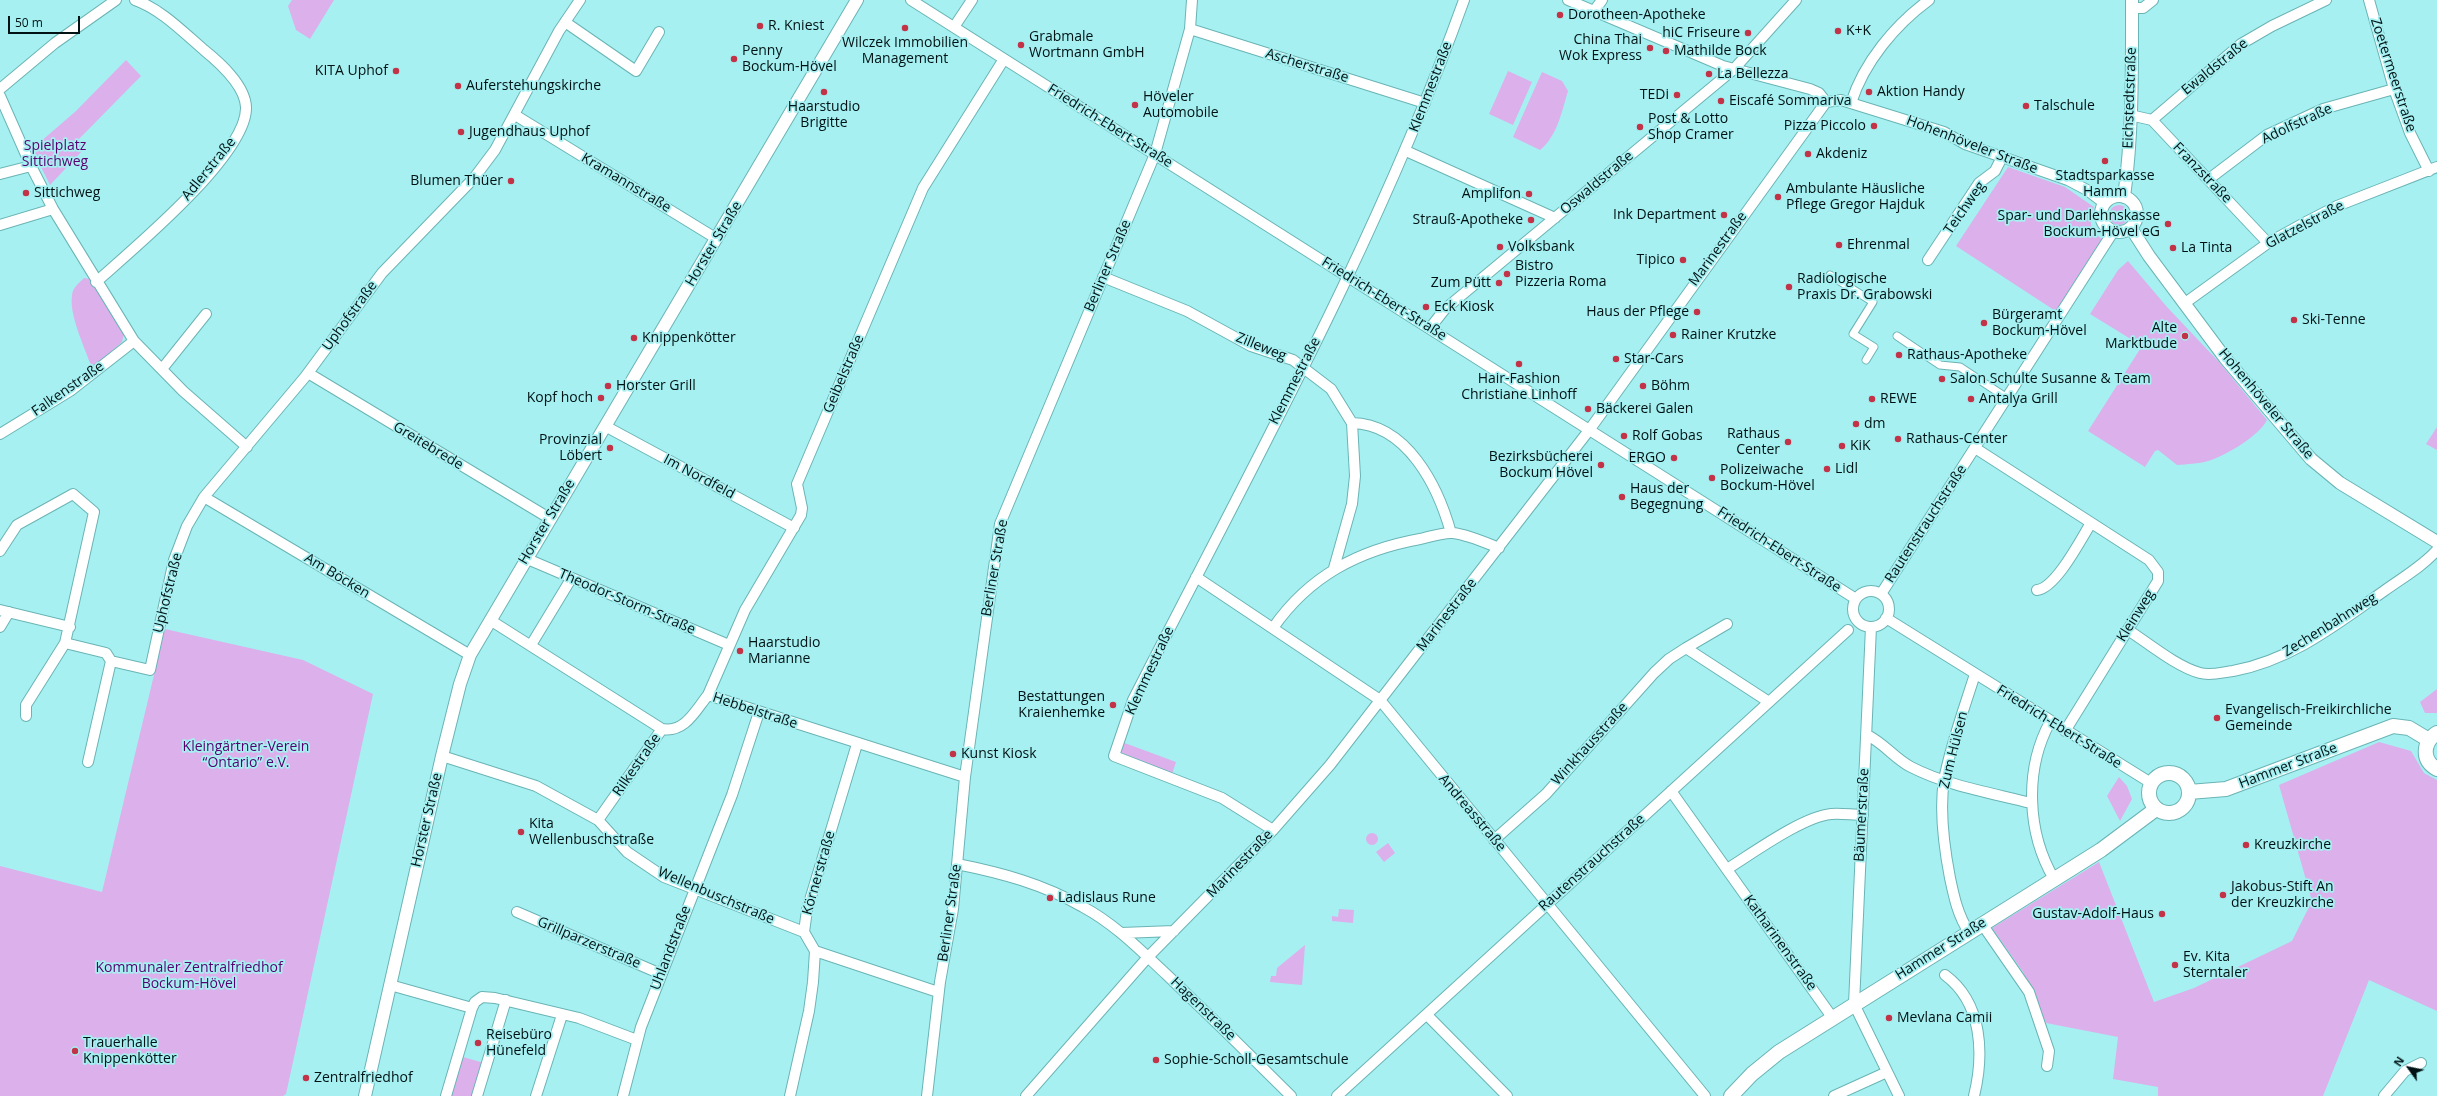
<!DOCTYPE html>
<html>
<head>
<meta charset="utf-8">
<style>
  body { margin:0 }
  #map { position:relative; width:2437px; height:1096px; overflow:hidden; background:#a6f0f2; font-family:"Open Sans",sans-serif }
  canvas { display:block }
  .north { position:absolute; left:2389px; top:1048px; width:40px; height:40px; -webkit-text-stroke:3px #a6f0f2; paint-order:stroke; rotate:303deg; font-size:11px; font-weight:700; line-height:16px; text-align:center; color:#001213 }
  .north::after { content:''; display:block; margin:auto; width:14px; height:18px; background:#001213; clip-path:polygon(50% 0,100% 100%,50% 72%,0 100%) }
  .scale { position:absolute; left:8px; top:16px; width:72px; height:18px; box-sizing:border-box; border:2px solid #001213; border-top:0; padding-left:5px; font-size:12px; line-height:14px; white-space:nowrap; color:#001213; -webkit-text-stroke:3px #a6f0f2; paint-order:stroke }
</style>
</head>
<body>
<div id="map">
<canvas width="2437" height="1096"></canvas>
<div class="north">N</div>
<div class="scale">50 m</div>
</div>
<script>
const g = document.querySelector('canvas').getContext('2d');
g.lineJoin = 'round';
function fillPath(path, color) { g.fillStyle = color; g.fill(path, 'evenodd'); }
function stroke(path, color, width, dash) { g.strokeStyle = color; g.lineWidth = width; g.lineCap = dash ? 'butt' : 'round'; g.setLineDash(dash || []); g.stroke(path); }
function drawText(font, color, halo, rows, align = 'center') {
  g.font = font + ' "Open Sans",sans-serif'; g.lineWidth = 3.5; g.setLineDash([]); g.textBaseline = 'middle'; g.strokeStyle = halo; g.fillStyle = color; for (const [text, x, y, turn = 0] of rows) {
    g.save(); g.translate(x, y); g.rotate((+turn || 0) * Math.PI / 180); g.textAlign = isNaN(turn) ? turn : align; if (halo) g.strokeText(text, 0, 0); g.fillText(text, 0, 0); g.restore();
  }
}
const green = new Path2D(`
  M292 0H334L310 39 296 30 288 6Z
  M126 60 141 76 78 140 84 149 50 185 32 149 76 111Z
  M1508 71 1532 82 1513 125 1489 114Z
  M1542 72 1562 81 1568 91C1562 111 1557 137 1540 150L1513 137Z
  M2008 167 2065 187 2094 207C2089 221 2089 230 2102 239L2057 312 1956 246Z
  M2109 215a10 10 0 1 1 20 0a10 10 0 1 1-20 0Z
  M2128 261 2167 307 2219 362 2267 420C2259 436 2225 456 2208 461 2199 464 2186 464 2177 465L2158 450 2155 451 2145 467 2088 431 2161 316 2142 346 2090 314 2118 270Z
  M84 278 91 279 124 334 122 342 95 366 90 363C84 346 69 314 72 296 72 288 79 283 84 278Z
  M2437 427V450L2426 444Z
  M165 629 303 660 373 694 286 1094 283 1096H0V866L102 892Z
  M2437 689V713H2425L2420 702Z
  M1122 742 1176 762 1172 774 1118 754Z
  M2379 742 2411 751 2424 773 2437 780V1011L2369 980 2323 1096H2158V1087L2113 1079 2118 1037 2046 1023 2023 972 1992 928 2099 862 2154 1002 2194 988 2292 941 2312 901 2279 785Z
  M2119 777 2127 786 2132 799 2120 821 2107 796Z
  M1366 839a6 6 0 1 1 12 0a6 6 0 1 1-12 0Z
  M1388 843 1395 853 1384 862 1376 852Z
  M1339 909 1354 910 1353 923 1332 921V916L1338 917Z
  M1305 945 1302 985 1270 982 1271 976H1276L1277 968Z
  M463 1057 484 1063 473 1096H451Z`);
const pedestrian = new Path2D(`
  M1830 275 1873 302 1853 334 1874 347 1866 360
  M1897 336 1940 365 1960 367 2007 398`);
const minor = new Path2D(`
  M911 0 1856 599
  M1568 0 1723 66 1810 89 1819 93 1826 102
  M2369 0 2394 89 2410 133 2429 171
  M2132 8H2143L2153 0
  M1594 11 1602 0
  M565 22 636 71 659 32
  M954 27 972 0
  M1190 29 1425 103
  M0 89 55 43 116 0
  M0 96 31 166 53 209 134 341 183 391 247 447
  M1851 103C1864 62 1895 25 1929 0
  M515 115 717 239
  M2130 115 2152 120 2268 243
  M2152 120 2241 44 2272 26 2326 0
  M1406 151 1555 218
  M0 174 31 166
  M2209 179 2267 135 2323 109 2394 89
  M0 225 53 209
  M1928 260 1979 183 1995 171 2002 157
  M1103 277 1187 311 1251 346 1293 360 1331 389 1352 423 1355 476 1352 504 1334 568
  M96 282C132 250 248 154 246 107 245 85 220 63 204 50 184 33 161 9 135 0
  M2185 303 2268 243 2308 221 2337 206 2437 167
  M1430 328 1445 309 1734 69 1796 0
  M162 369 206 314
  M308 373 549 518
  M1352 423C1407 424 1438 486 1451 533
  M605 426 794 528
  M0 434 70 391 134 341
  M1975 448 2149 560 2158 572V581L2065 731
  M204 497 470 655
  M0 551 17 525 73 494 94 512 65 643 26 705V716
  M525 558 729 645
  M1196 577 1380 700 1705 1096
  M2037 590C2056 588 2081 539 2091 523
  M1853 609a18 18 0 1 1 36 0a18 18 0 1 1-36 0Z
  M1881 594 2113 232
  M0 610 70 627
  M1886 618 2151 783
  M490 620 662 729C685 733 695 711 708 695L965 777
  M0 627 9 612
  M1871 627 1854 1004 1899 1096
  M1273 628C1309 576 1359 550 1420 539 1430 537 1443 532 1453 533 1469 535 1484 542 1499 548
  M2128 630C2148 643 2177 667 2200 673 2211 676 2223 672 2233 671 2292 660 2337 624 2384 591 2402 578 2423 566 2437 550
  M65 643 106 653 111 661 150 670 174 560 187 526 204 497 305 377 382 273 474 178 495 150 559 31 580 0
  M531 645 571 579
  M1686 648 1727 624
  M708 695 745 610 801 515 802 508 797 484 923 188 1004 59
  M2050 722C2024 770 2027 833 2054 879
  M1867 735C1884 743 1895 759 1911 767 1948 786 1992 793 2031 803
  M442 756 536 786 598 820 627 852 664 877 804 932
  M88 762 111 661
  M1671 791 1832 1017
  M598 820 662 729
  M1273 830 1222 798 1114 756 1133 700C1250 470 1377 243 1464 0
  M1494 840 1546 794 1654 673 1669 659 1686 648 1769 702
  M957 864C1002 873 1043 884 1083 907 1115 924 1141 951 1167 975 1209 1015 1250 1055 1291 1096
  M1727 869C1753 853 1802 817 1831 814 1841 813 1852 815 1863 815
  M517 912 661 974
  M1982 924 2029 992 2049 1051 2047 1066
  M1969 932C1958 916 1954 897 1950 878 1944 847 1939 812 1944 780 1951 744 1964 709 1975 674
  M1121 933 1174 931
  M815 951 938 992
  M1945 975C1983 1003 1984 1055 1974 1096
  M390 985 472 1008 446 1096
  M472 1008 475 1002 482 997 495 998 579 1018 637 1040
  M1427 1015 1507 1096
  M477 1096 506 1000
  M536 1096 562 1015
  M623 1096 641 1027 732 795 759 712
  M790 1096 809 1011 813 982 815 951 804 932 807 910 857 744
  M927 1096 940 982 953 909 965 777 1000 524 1155 154 1190 29 1192 0
  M1026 1096 1148 957 1273 830 1330 765 1590 429 1826 102 1841 100 1944 132 1965 144 2068 180 2087 190 2104 203
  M1337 1096 1848 630
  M1834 1096 1887 1072
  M2384 1096 2405 1071 2421 1063`);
const tertiary = new Path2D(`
  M2101 214a18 18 0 1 1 36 0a18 18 0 1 1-36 0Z
  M2124 197C2133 132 2132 65 2132 0
  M2131 228 2149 256 2225 358 2311 459 2340 483 2437 542
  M365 1096 442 756 460 684 470 655 857 0`);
const secondary = new Path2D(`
  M2437 733C2423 742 2421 760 2437 769
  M2149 793a20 20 0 1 1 40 0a20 20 0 1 1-40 0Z
  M2189 792 2226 789 2393 726 2409 728 2429 740
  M1731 1096 1752 1074 1779 1052 2101 850 2156 809`);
const markers = [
  [1560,15,4,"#c33348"],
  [760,26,4,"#c33348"],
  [905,28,4,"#c33348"],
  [1838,31,4,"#c33348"],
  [1748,33,4,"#c33348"],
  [1021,45,4,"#c33348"],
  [1650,48,4,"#c33348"],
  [1666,51,4,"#c33348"],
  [734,59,4,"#c33348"],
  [396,71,4,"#c33348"],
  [1709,74,4,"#c33348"],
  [458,86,4,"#c33348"],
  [824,92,4,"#c33348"],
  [1869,92,4,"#c33348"],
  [1677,95,4,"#c33348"],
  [1721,101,4,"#c33348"],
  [1135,105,4,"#c33348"],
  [2026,106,4,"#c33348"],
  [1874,126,4,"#c33348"],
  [1640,127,4,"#c33348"],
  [461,132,4,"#c33348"],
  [1808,154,4,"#c33348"],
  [2105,161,4,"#c33348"],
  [511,181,4,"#c33348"],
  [26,193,4,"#c33348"],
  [1529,194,4,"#c33348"],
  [1778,197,4,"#c33348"],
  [1724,215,4,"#c33348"],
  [1531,220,4,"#c33348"],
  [2168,224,4,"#c33348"],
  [1839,245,4,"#c33348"],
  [1500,247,4,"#c33348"],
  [2173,248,4,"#c33348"],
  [1683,260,4,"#c33348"],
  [1507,274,4,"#c33348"],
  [1499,283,4,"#c33348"],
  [1789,287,4,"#c33348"],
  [1426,307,4,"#c33348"],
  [1697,312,4,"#c33348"],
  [2294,320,4,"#c33348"],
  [1984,323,4,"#c33348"],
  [1673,335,4,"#c33348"],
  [2185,336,4,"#c33348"],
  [634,338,4,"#c33348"],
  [1899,355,4,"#c33348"],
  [1616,359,4,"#c33348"],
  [1519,364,4,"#c33348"],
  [1942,379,4,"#c33348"],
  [608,386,4,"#c33348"],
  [1643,386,4,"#c33348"],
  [601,398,4,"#c33348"],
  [1872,399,4,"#c33348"],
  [1971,399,4,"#c33348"],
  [1588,409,4,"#c33348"],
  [1856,424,4,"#c33348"],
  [1624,436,4,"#c33348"],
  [1898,439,4,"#c33348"],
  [1788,442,4,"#c33348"],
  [1842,446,4,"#c33348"],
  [610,448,4,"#c33348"],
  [1674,458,4,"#c33348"],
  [1601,465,4,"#c33348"],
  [1827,469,4,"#c33348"],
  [1712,478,4,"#c33348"],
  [1622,497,4,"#c33348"],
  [740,651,4,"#c33348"],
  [1113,705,4,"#c33348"],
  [2217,718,4,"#c33348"],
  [953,754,4,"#c33348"],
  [521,832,4,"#c33348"],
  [2246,845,4,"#c33348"],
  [2223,895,4,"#c33348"],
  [1050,898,4,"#c33348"],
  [2162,914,4,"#c33348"],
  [2175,965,4,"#c33348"],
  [1889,1018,4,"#c33348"],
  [478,1043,4,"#c33348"],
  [75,1051,4,"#c33348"],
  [1156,1060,4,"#c33348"],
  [306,1078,4,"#c33348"]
];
const poiNames = [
  ["Dorotheen-Apotheke",1568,15],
  ["R. Kniest",768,26],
  ["K+K",1846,31],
  ["hiC Friseure",1740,33,"right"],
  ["Grabmale",1029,37],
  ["Wortmann GmbH",1029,53],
  ["China Thai",1642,40,"right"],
  ["Wok Express",1642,56,"right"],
  ["Wilczek Immobilien",905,43,"center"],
  ["Management",905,59,"center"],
  ["Penny",742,51],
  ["Bockum-Hövel",742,67],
  ["Mathilde Bock",1674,51],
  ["KITA Uphof",388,71,"right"],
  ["La Bellezza",1717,74],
  ["Auferstehungskirche",466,86],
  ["Aktion Handy",1877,92],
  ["TEDi",1669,95,"right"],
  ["Höveler",1143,97],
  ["Automobile",1143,113],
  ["Eiscafé Sommariva",1729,101],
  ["Talschule",2034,106],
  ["Haarstudio",824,107,"center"],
  ["Brigitte",824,123,"center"],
  ["Post & Lotto",1648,119],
  ["Shop Cramer",1648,135],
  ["Pizza Piccolo",1866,126,"right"],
  ["Jugendhaus Uphof",469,132],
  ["Akdeniz",1816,154],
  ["Stadtsparkasse",2105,176,"center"],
  ["Hamm",2105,192,"center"],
  ["Blumen Thüer",503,181,"right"],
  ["Ambulante Häusliche",1786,189],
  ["Pflege Gregor Hajduk",1786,205],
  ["Sittichweg",34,193],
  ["Amplifon",1521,194,"right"],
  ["Ink Department",1716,215,"right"],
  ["Spar- und Darlehnskasse",2160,216,"right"],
  ["Bockum-Hövel eG",2160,232,"right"],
  ["Strauß-Apotheke",1523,220,"right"],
  ["Ehrenmal",1847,245],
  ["Volksbank",1508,247],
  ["La Tinta",2181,248],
  ["Tipico",1675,260,"right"],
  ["Bistro",1515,266],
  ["Pizzeria Roma",1515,282],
  ["Radiologische",1797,279],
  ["Praxis Dr. Grabowski",1797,295],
  ["Zum Pütt",1491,283,"right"],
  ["Eck Kiosk",1434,307],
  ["Haus der Pflege",1689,312,"right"],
  ["Bürgeramt",1992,315],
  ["Bockum-Hövel",1992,331],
  ["Ski-Tenne",2302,320],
  ["Alte",2177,328,"right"],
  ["Marktbude",2177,344,"right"],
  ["Rainer Krutzke",1681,335],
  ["Knippenkötter",642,338],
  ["Rathaus-Apotheke",1907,355],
  ["Star-Cars",1624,359],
  ["Hair-Fashion",1519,379,"center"],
  ["Christiane Linhoff",1519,395,"center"],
  ["Salon Schulte Susanne & Team",1950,379],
  ["Horster Grill",616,386],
  ["Böhm",1651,386],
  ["Kopf hoch",593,398,"right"],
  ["REWE",1880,399],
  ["Antalya Grill",1979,399],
  ["Bäckerei Galen",1596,409],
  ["dm",1864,424],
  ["Rathaus",1780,434,"right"],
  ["Center",1780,450,"right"],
  ["Rolf Gobas",1632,436],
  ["Rathaus-Center",1906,439],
  ["Provinzial",602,440,"right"],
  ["Löbert",602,456,"right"],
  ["KiK",1850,446],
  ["Bezirksbücherei",1593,457,"right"],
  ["Bockum Hövel",1593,473,"right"],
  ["ERGO",1666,458,"right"],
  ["Lidl",1835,469],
  ["Polizeiwache",1720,470],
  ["Bockum-Hövel",1720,486],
  ["Haus der",1630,489],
  ["Begegnung",1630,505],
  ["Haarstudio",748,643],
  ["Marianne",748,659],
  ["Bestattungen",1105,697,"right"],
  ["Kraienhemke",1105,713,"right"],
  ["Evangelisch-Freikirchliche",2225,710],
  ["Gemeinde",2225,726],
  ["Kunst Kiosk",961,754],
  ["Kita",529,824],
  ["Wellenbuschstraße",529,840],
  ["Kreuzkirche",2254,845],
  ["Jakobus-Stift An",2231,887],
  ["der Kreuzkirche",2231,903],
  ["Ladislaus Rune",1058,898],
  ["Gustav-Adolf-Haus",2154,914,"right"],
  ["Ev. Kita",2183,957],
  ["Sterntaler",2183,973],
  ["Mevlana Camii",1897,1018],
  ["Reisebüro",486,1035],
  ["Hünefeld",486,1051],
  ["Trauerhalle",83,1043],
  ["Knippenkötter",83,1059],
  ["Sophie-Scholl-Gesamtschule",1164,1060],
  ["Zentralfriedhof",314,1078]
];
const streetNames = [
  ["Ascherstraße",1307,66,17],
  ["Ewaldstraße",2215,67,-39],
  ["Zoetermeerstraße",2393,75,72],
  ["Klemmestraße",1431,87,-69],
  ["Eichstedtstraße",2130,98,-88],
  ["Adolfstraße",2297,124,-25],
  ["Friedrich-Ebert-Straße",1110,126,32],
  ["Hohenhöveler Straße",1972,145,21],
  ["Adlerstraße",209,169,-51],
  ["Franzstraße",2202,173,46],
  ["Kramannstraße",626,183,31],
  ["Oswaldstraße",1597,183,-40],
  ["Teichweg",1965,208,-55],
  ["Glatzelstraße",2305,225,-28],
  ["Horster Straße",714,244,-59],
  ["Marinestraße",1718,249,-54],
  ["Berliner Straße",1108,266,-67],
  ["Friedrich-Ebert-Straße",1384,299,32],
  ["Uphofstraße",350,316,-54],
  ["Zilleweg",1261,347,22],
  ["Geibelstraße",844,374,-67],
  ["Klemmestraße",1295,381,-63],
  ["Falkenstraße",68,389,-35],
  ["Hohenhöveler Straße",2266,404,50],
  ["Greitebrede",428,446,31],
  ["Im Nordfeld",699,477,28],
  ["Horster Straße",547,522,-59],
  ["Rautenstrauchstraße",1926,524,-57],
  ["Friedrich-Ebert-Straße",1779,550,33],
  ["Berliner Straße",995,568,-80],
  ["Am Böcken",337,576,31],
  ["Uphofstraße",168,593,-76],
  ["Theodor-Storm-Straße",627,602,23],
  ["Marinestraße",1447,615,-52],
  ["Kleinweg",2136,616,-58],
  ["Zechenbahnweg",2330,625,-32],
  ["Klemmestraße",1150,671,-65],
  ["Hebbelstraße",755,711,18],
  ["Friedrich-Ebert-Straße",2059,727,32],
  ["Winkhausstraße",1590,744,-48],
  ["Zum Hülsen",1954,750,-76],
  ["Rilkestraße",637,765,-55],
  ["Hammer Straße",2288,766,-21],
  ["Andreasstraße",1472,813,50],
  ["Bäumerstraße",1862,815,-87],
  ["Horster Straße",427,820,-77],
  ["Rautenstrauchstraße",1592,863,-42],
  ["Marinestraße",1240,864,-46],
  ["Körnerstraße",819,873,-74],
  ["Wellenbuschstraße",716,896,23],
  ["Berliner Straße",950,913,-82],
  ["Grillparzerstraße",589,943,23],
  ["Katharinenstraße",1780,943,54],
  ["Uhlandstraße",671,948,-69],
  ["Hammer Straße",1941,949,-32],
  ["Hagenstraße",1203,1009,44]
];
const parkNames = [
  ["Spielplatz",55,146],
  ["Sittichweg",55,162],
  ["Kleingärtner-Verein",246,747],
  ["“Ontario” e.V.",246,763],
  ["Kommunaler Zentralfriedhof",189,968],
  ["Bockum-Hövel",189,984]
];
fillPath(green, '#dcb0eb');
stroke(pedestrian, '#6ab4b5', 9);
stroke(minor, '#6ab4b5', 12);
stroke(tertiary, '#6ab4b5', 14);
stroke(secondary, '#6ab4b5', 16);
stroke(pedestrian, '#fff', 7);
stroke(minor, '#fff', 10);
stroke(tertiary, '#fff', 12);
stroke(secondary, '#fff', 14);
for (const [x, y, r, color] of markers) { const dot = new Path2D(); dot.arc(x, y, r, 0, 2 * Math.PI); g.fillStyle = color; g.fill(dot); stroke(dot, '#a6f0f2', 1.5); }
drawText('14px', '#001213', '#a6f0f2', poiNames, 'left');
drawText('14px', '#001213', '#a6f0f2', streetNames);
drawText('14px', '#59006e', '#a6f0f2', parkNames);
</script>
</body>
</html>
